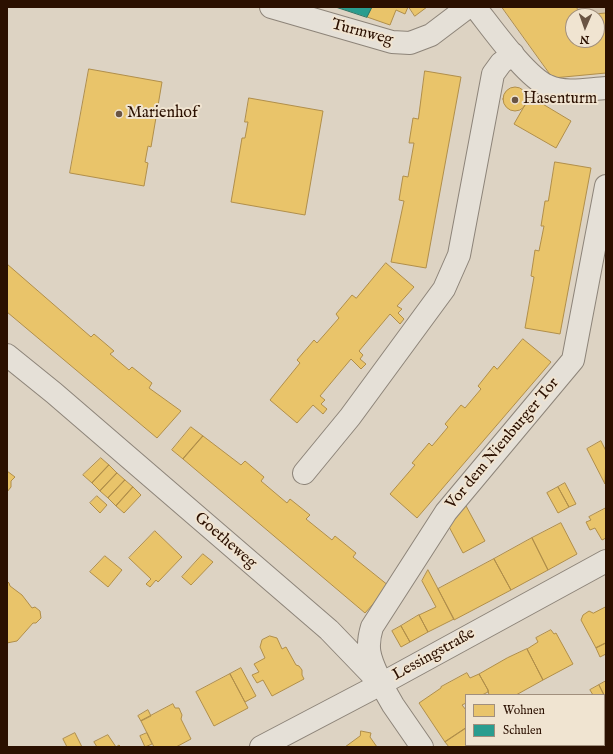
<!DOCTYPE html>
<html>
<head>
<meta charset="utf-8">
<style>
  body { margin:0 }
  #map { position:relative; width:613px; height:754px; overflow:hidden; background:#ddd3c3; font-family:"IM FELL English",serif }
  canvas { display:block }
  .frame { position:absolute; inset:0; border:8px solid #2b1000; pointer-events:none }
  .legend { position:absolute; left:465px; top:694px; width:140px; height:52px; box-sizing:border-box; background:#f0e4d1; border:1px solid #a18f7d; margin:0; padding:5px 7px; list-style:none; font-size:12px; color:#2b1000 }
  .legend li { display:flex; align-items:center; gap:8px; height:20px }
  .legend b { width:20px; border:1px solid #a18f7d }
  .north { position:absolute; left:565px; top:8px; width:40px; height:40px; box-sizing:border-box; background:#f0e4d1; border:1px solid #a18f7d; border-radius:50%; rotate:182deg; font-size:11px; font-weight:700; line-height:16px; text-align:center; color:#2b1000 }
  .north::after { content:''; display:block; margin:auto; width:14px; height:18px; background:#695444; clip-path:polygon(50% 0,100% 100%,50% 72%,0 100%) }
</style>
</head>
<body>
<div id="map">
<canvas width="613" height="754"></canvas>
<div class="frame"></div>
<ul class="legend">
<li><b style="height:11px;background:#e9c46a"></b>Wohnen</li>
<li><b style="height:11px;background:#2a9d8f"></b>Schulen</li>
</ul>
<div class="north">N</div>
</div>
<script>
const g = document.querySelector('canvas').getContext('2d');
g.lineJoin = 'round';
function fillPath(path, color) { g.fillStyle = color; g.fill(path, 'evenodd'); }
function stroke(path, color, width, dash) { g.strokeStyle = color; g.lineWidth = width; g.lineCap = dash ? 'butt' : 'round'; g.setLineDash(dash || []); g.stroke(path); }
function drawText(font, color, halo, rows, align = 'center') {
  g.font = font + ' "IM FELL English",serif'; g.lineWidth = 4; g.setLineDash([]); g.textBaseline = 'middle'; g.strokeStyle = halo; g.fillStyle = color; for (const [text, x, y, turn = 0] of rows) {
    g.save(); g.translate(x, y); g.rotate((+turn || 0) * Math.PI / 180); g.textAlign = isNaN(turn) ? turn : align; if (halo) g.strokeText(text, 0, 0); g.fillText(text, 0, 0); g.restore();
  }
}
const green = new Path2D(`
  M576 7H606V13L582 15Z`);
const homes = new Path2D(`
  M372 7H408L405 14 396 10 390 25 367 17Z
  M409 7H427L415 16Z
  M502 7H576L582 15 606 13V73L553 78ZM573 16H597V40H573Z
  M89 69 162 82 151 147 148 146 145 162 148 163 144 186 70 173Z
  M425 71 461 77 426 268 391 262 404 201 399 200 403 176 408 177 414 143H409L413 118 418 119Z
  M503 99a12 12 0 1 1 24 0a12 12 0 1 1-24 0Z
  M526 96 530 98 531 97 571 121 556 148 514 124 526 103Z
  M249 98 323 111 305 215 231 202 242 138H245L248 122H245Z
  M555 162 591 168 560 334 525 328 534 277 531 276 535 250 539 251 544 226H541L545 201H548Z
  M386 263 414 287 397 306 402 309 398 313 404 319 400 324 390 314 359 351 363 355 360 359 366 364 361 369 351 359 320 396 325 400 321 404 327 409 323 414 313 405 297 423 270 400 300 363 297 360 314 340 317 343 339 318 336 314 352 295 356 298Z
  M7 264 91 337 94 334 114 351 110 354 129 370 132 367 152 383 149 388 181 411 157 438 7 312Z
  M523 339 551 362 417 518 390 494 415 465 412 463 429 443 432 446 448 427 445 424 461 405 465 408 481 389 478 386 494 366 497 369Z
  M191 427 203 436 183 459 172 450Z
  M203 436 241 465 245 461 264 477 261 481 287 503 290 499 310 515 306 519 332 540 335 536 356 553 353 557 389 586 365 613 183 459Z
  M601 441 606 451 605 484 587 449Z
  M101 458 109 465 92 483 83 475Z
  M109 465 117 473 100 491 92 483Z
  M7 471 15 477 11 481V487L7 492Z
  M117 473 125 480 108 498 100 491Z
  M125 480 133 487 116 506 108 498Z
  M565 483 576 504 569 507 558 487Z
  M133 487 141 495 124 513 116 506Z
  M558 487 569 507 558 513 547 493Z
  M97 496 107 505 100 513 90 503Z
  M465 504 485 541 463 553 447 523Z
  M606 508V538L602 540 595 528 590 530 586 522 591 520 589 517Z
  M561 523 577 554 548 570 532 538Z
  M155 531 182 557 158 582 156 580 150 587 146 584 151 579 129 558Z
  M532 538 548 570 511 590 494 559Z
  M203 554 213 562 191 585 182 577Z
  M105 556 122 570 108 587 90 572Z
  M494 559 511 590 454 620 438 589Z
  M428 570 454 619 428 632 419 615 436 607 422 581Z
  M7 581 9 583 10 586 22 595 32 608 35 607 40 611 41 618 36 623H33L17 641 7 643Z
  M606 607V643L596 648 581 620 583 615 589 611 593 613Z
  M419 615 428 632 410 642 401 626Z
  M401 626 410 642 401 647 392 631Z
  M551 630 554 634 556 633 573 664 543 680 527 649 538 642 536 638Z
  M270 636 277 638 282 649 286 647 296 665 299 666 302 670V675L304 679 272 696 263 680 257 683 252 675 259 672 254 664 265 658 260 647 262 640Z
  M606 643V654L600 657 596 648Z
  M527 649 543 680 516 695H489L488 690 479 674 507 658Z
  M241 668 256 696 245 702 230 674Z
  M467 673 470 678 479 674 488 690V692L482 695H466V703L462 705 466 710V728L445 742 419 703 441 688V687Z
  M230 674 248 708 214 726 196 692Z
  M606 681V699L599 685Z
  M599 685 606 699V702L604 703V695H593L590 690Z
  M173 704 175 708H179L182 715 181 719 191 739 176 747H154L141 721Z
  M148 710 151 716 141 721 138 716Z
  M466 728V745H491L492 747H449L445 742Z
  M361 731 371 733 370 737 377 747H345L360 736Z
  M75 733 82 747H67L63 739Z
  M147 733 152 744 145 747 140 736Z
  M108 735 116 747 119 745 121 747H97L94 742Z`);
const schools = new Path2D(`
  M336 7H372L367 17Z`);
const minor = new Path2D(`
  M271 7 392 42 410 43 431 35 468 7
  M475 7C491 27 526 77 548 86 566 94 587 89 606 88
  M7 355 54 393 329 630 381 684 393 705 422 747
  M304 473 350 417 444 289 459 255 493 74 501 63 513 54
  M378 676C369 657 366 647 372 627L446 512 573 360 606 186
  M261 747 381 684 606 561`);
const markers = [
  [515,100,4,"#695444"],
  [119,114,4,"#695444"]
];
const streetNames = [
  ["Turmweg",362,33,15],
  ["Vor dem Nienburger Tor",503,444,-50],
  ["Goetheweg",225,541,41],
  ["Lessingstraße",434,655,-29]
];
const poiNames = [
  ["Hasenturm",523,100],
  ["Marienhof",127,114]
];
fillPath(green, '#d1c2ac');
fillPath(homes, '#e9c46a');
stroke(homes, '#b08e4a', 1);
fillPath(schools, '#2a9d8f');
stroke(schools, '#2a7364', 1);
stroke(minor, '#8d8479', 24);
stroke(minor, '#e5e0d7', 22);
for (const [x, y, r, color] of markers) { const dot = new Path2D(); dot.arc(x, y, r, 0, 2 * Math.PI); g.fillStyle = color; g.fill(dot); stroke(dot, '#f0e4d1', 1.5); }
drawText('16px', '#2b1000', '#f0e4d1', streetNames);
drawText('16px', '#2b1000', '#f0e4d1', poiNames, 'left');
</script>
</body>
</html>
